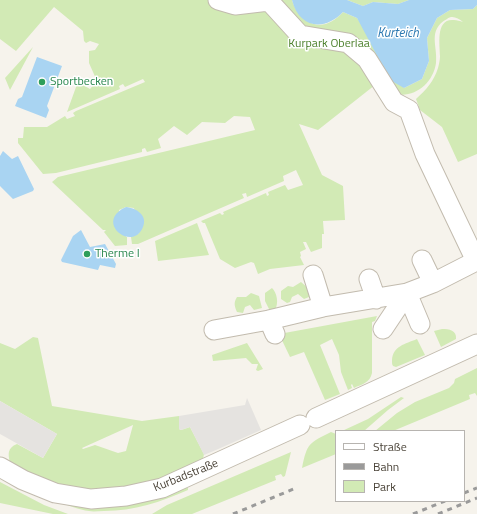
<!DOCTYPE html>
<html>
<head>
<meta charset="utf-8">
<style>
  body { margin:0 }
  #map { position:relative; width:477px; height:514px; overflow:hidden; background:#f6f3ec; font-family:"Titillium Web",sans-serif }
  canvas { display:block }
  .legend { position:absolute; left:335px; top:430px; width:130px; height:72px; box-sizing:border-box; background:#fff; border:1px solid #b7b4b0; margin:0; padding:5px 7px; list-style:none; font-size:12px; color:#4b4439 }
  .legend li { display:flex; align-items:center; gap:8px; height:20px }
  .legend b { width:20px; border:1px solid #b7b4b0 }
</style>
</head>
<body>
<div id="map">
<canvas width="477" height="514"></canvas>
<ul class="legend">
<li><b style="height:5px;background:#fff"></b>Straße</li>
<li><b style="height:5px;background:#9a9a9a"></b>Bahn</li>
<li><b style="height:11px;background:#d2eab5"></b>Park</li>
</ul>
</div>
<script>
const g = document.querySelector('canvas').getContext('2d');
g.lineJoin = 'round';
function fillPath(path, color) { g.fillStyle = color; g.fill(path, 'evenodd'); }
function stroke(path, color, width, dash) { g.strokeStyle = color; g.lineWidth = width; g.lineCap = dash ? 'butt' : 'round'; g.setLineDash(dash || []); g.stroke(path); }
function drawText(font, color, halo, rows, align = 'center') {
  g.font = font + ' "Titillium Web",sans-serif'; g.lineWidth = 3; g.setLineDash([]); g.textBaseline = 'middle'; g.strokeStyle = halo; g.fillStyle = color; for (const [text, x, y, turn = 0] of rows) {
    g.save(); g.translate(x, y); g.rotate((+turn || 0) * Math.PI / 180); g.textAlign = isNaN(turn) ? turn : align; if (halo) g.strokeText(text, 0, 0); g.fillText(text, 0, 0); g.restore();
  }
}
const green = new Path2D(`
  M0 0H292C294 7 297 11 302 16 316 31 331 25 343 12L357 18 404 88 422 79 429 61 427 38 437 18 450 10 473 9 477 5V154L458 162 442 127 420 110 416 99C426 90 434 81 438 68 439 64 440 60 440 56 440 45 435 18 454 20 457 20 460 21 463 22 458 18 452 15 447 19 427 30 438 46 436 63 433 84 413 100 392 93 386 91 380 88 375 85L318 130 299 124 322 175 343 186 345 220 323 221 324 234H322V248L311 252 306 242H303L306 249 300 252 301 256 300 257 304 265 270 269 258 274 254 263 251 262 235 268 220 259 205 223H203L201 221 220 213 222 215 224 214 223 212 266 193 267 196 269 195 268 192 285 185 288 190 303 185 296 170 283 176 284 181 247 197 246 193 242 194 244 198 138 244H132L131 237 139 233 134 208 126 207 119 210 126 237H127V245L115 246 104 232 106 230H103L52 182 58 177 255 130 250 117 234 116 225 123 202 122 187 135 174 126 158 139 161 148 147 152 145 148 142 149V152L56 173 43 174 18 143V138H23L24 127H47L65 116 67 119 75 116 73 113 76 111 145 82 143 79 125 87 123 84 119 86 120 89 67 112 80 76 81 84 90 89 97 81 89 63V51L95 50 99 44 90 41 86 43 84 41 83 31 54 7 16 51 0 39Z
  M347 0H409L398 4 373 2 363 6Z
  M33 47 10 90 5 78Z
  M197 223 209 255 158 261 155 241Z
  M301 282 309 289V297L304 299 298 294 292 297 290 302 287 303 281 299V291L288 286 293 287Z
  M272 288C277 293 279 303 275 310L269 309 265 301V293Z
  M251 293 259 296 262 308 254 310 250 305 245 307 243 313 237 312C235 307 233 303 237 297H246Z
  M377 316 375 321 372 322V373C370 383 362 384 354 388L352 384 351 385 352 388 348 390 341 372 339 355 332 339 320 345 340 394 325 400 304 352 290 357 279 334Z
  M442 329C449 329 457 330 456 339L441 347 434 331Z
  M33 337 38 338 52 406 142 421 179 416V429L181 430 190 427 204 454 203 459C185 468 166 479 146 484 115 492 77 492 46 481 34 476 22 469 10 463 8 454 7 448 17 444L43 458 57 434 0 401V343L15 349ZM133 425 126 451 118 453 95 445 83 449 82 448Z
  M417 339 425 355 396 367C392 366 392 365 392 360 393 346 405 344 417 339Z
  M247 343 263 369 258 371 256 370 258 364H252L246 358 213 361 212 355Z
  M477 368V396L475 393 469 395 470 399 393 431H375L397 413 415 402 449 388 454 383 455 379Z
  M401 397 404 398 388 410 364 431H342L368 419Z
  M331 432 336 434V454L302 468C307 443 309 443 331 432Z
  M291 452 285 476 283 477 281 474 275 476 276 480 192 514H152L167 505Z
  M0 482 44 505 68 514H53L0 503Z
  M183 487 188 488V490C161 502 134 511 104 511 99 511 93 512 89 511 79 510 68 505 59 502Z`);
const parking = new Path2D(`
  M247 398 261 430 216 450 204 455 190 427 181 430 179 429V416L245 405Z
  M0 401 57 434 43 458 0 434Z`);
const water = new Path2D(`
  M292 0H347L363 6 373 2 398 4 409 0H477V5L473 9 450 10 437 18 427 38 429 61 422 79 404 88 390 80 357 18 343 12C324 32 299 28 292 0Z
  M37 57 62 66 47 106 49 110 46 118 15 106 18 99 22 97Z
  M3 151 12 159 18 156 34 189 33 191 13 199 0 186V156Z
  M126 207C136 208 148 215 143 227 133 253 93 222 126 207Z
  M81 230 90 247 105 244 116 264 115 268 100 265 98 270 62 262 61 260 73 236Z`);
const minor = new Path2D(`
  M218 0 235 5 269 1 300 35 348 43 367 59 394 102 409 110 425 154 476 261 433 283 407 293 323 307 313 275
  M422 260 433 283
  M369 279 376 299
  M269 320 323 307
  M383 329 407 293 420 324
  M214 330 269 320 275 334
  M316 418 477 344
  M0 467 23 480 55 493 91 499 126 496 162 488 300 425`);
const rail = new Path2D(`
  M464 493 477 488
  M233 514 296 488
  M413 514 445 501
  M438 514 477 498`);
const markers = [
  [42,82,4,"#2e9e5b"],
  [87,254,4,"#2e9e5b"]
];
const parkNames = [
  ["Kurpark Oberlaa",329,44]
];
const leisureNames = [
  ["Sportbecken",50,82],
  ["Therme I",95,254]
];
const streetNames = [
  ["Kurbadstraße",186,476,-22]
];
const waterNames = [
  ["Kurteich",398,34]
];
fillPath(green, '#d2eab5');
fillPath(parking, '#e5e3e0');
fillPath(water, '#a9d4f2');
stroke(minor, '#c2bbae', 21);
stroke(minor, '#fff', 19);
stroke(rail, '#9a9a9a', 3, [5, 5]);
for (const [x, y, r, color] of markers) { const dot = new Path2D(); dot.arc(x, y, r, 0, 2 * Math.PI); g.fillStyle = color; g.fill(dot); stroke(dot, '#fff', 1.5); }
drawText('12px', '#4a7f2a', '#fff', parkNames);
drawText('12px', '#27864d', '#fff', leisureNames, 'left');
drawText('12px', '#4b4439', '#fff', streetNames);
drawText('italic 13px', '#2e7ab2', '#fff', waterNames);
</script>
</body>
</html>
